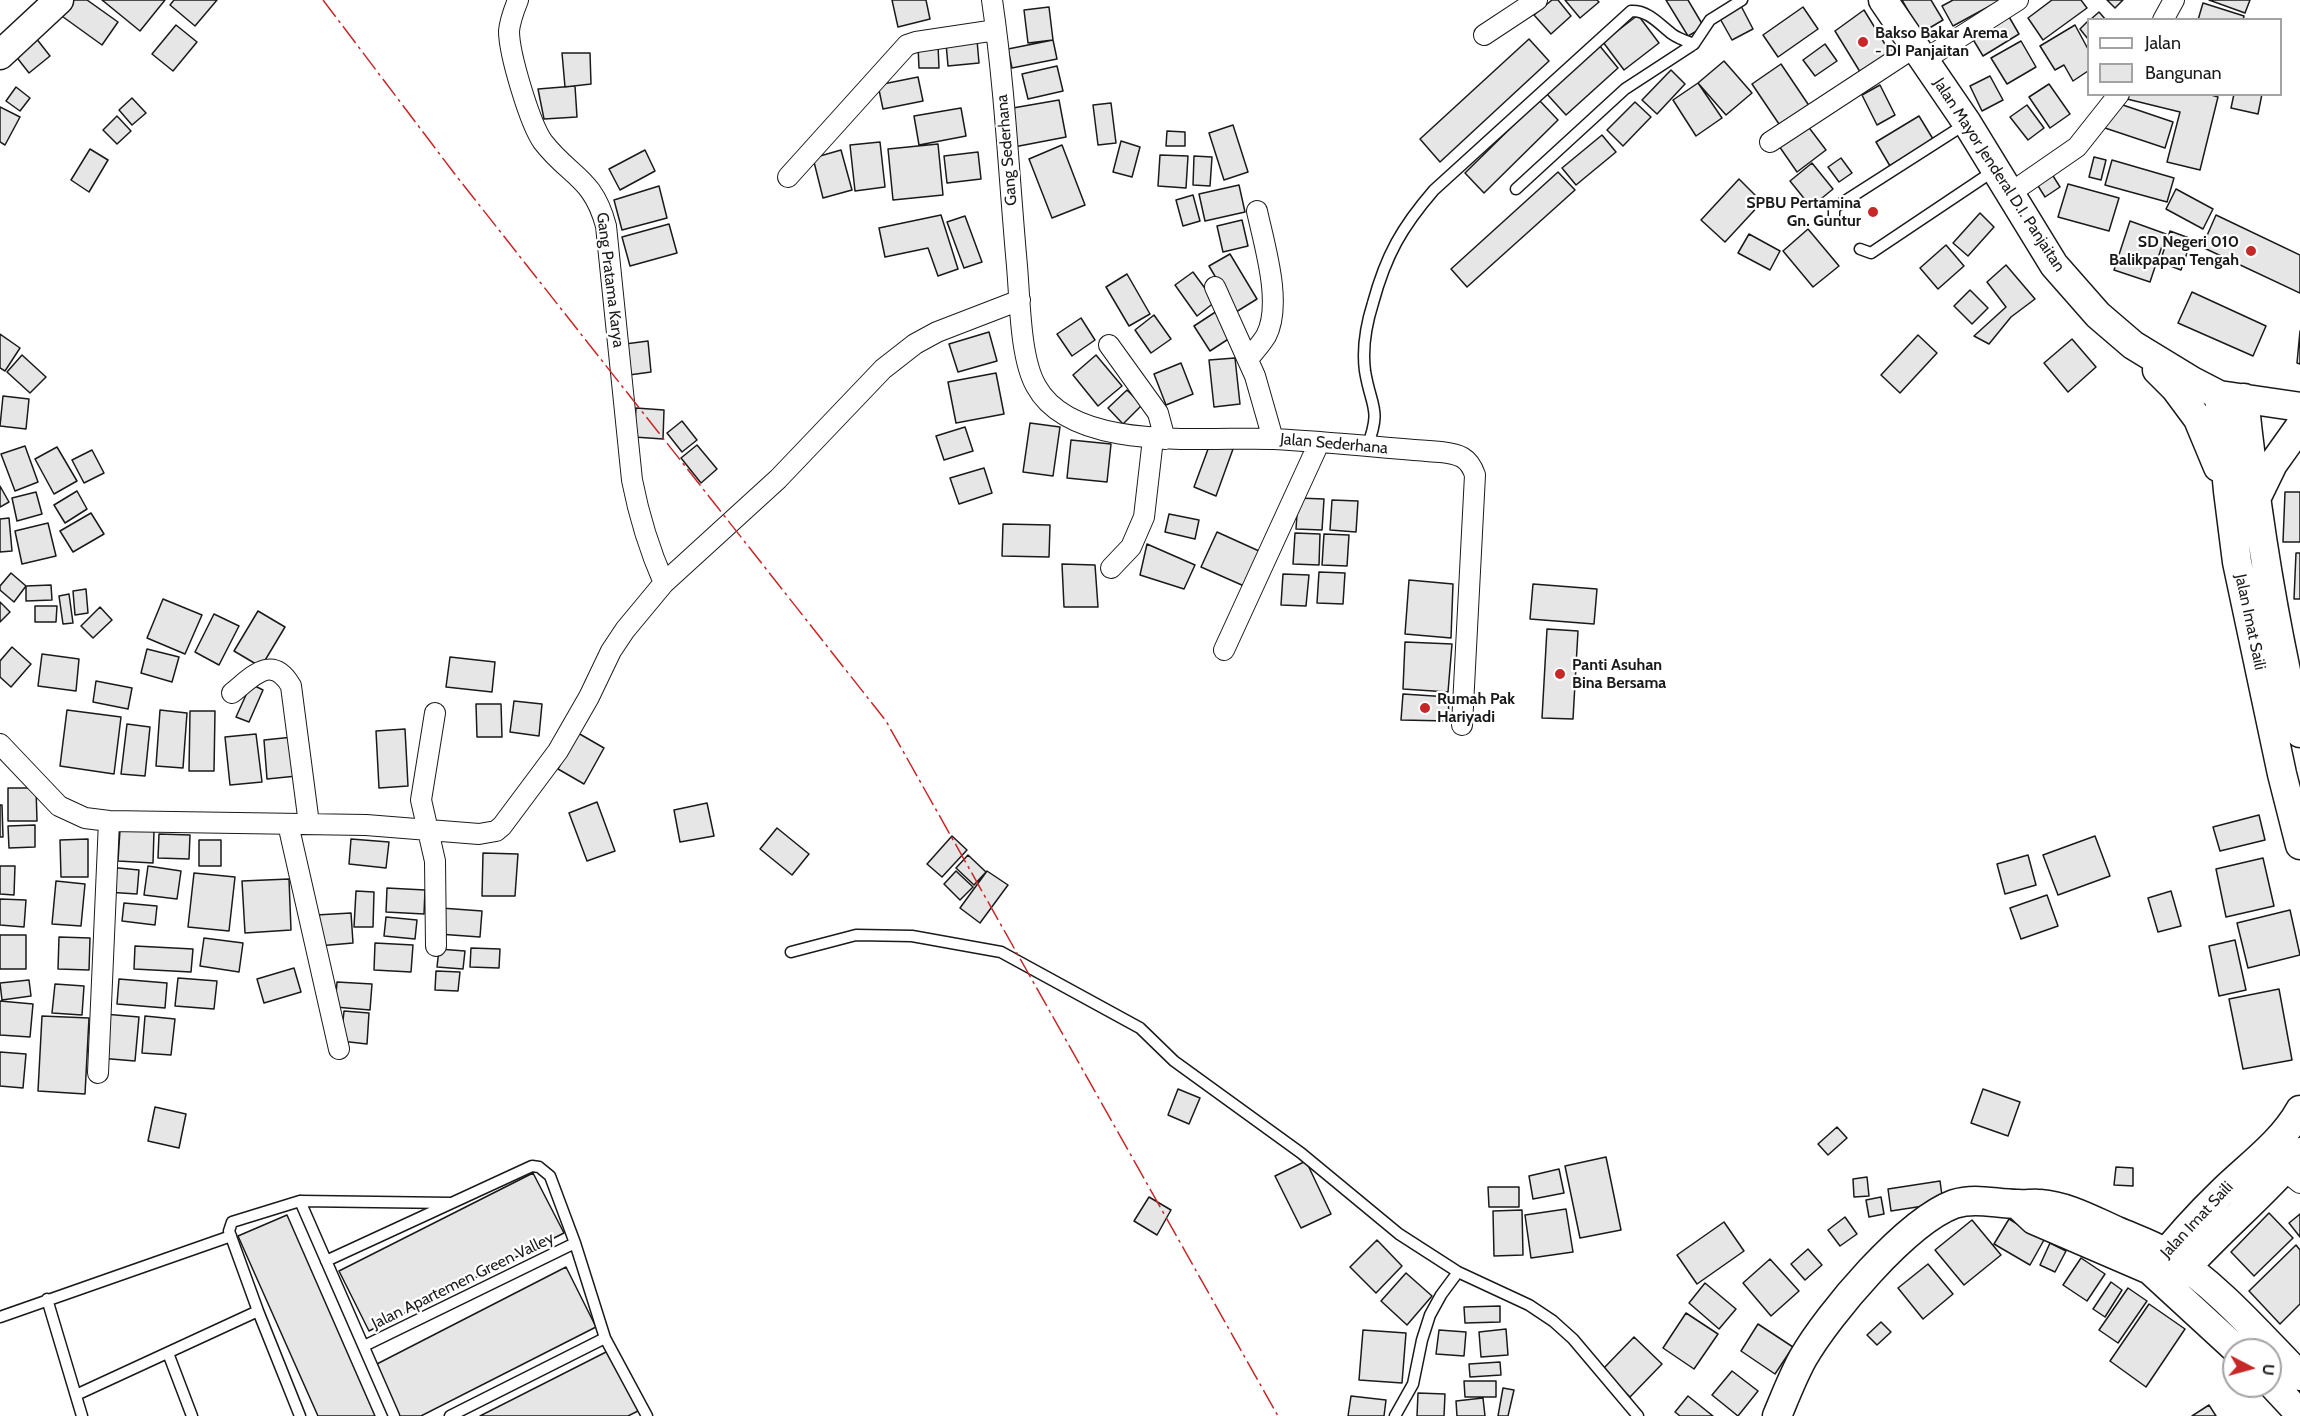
<!DOCTYPE html>
<html>
<head>
<meta charset="utf-8">
<style>
  body { margin:0 }
  #map { position:relative; width:2300px; height:1416px; overflow:hidden; background:#fff; font-family:Cabin,sans-serif }
  canvas { display:block }
  .legend { position:absolute; left:2087px; top:18px; width:195px; height:78px; box-sizing:border-box; background:#fff; border:2px solid #a3a3a3; margin:0; padding:8px 10px; list-style:none; font-size:18px; color:#1a1a1a }
  .legend li { display:flex; align-items:center; gap:12px; height:30px }
  .legend b { width:30px; border:2px solid #a3a3a3 }
  .north { position:absolute; left:2222px; top:1338px; width:60px; height:60px; box-sizing:border-box; background:#fff; border:2px solid #a3a3a3; border-radius:50%; rotate:96deg; font-size:16px; font-weight:700; line-height:24px; text-align:center; color:#1a1a1a }
  .north::after { content:''; display:block; margin:auto; width:21px; height:27px; background:#c62828; clip-path:polygon(50% 0,100% 100%,50% 72%,0 100%) }
</style>
</head>
<body>
<div id="map">
<canvas width="2300" height="1416"></canvas>
<ul class="legend">
<li><b style="height:8px;background:#fff"></b>Jalan</li>
<li><b style="height:16px;background:#e6e6e6"></b>Bangunan</li>
</ul>
<div class="north">U</div>
</div>
<script>
const g = document.querySelector('canvas').getContext('2d');
g.lineJoin = 'round';
function fillPath(path, color) { g.fillStyle = color; g.fill(path, 'evenodd'); }
function stroke(path, color, width, dash) { g.strokeStyle = color; g.lineWidth = width; g.lineCap = dash ? 'butt' : 'round'; g.setLineDash(dash || []); g.stroke(path); }
function drawText(font, color, halo, rows, align = 'center') {
  g.font = font + ' Cabin,sans-serif'; g.lineWidth = 4.5; g.setLineDash([]); g.textBaseline = 'middle'; g.strokeStyle = halo; g.fillStyle = color; for (const [text, x, y, turn = 0] of rows) {
    g.save(); g.translate(x, y); g.rotate((+turn || 0) * Math.PI / 180); g.textAlign = isNaN(turn) ? turn : align; if (halo) g.strokeText(text, 0, 0); g.fillText(text, 0, 0); g.restore();
  }
}
const building = new Path2D(`
  M69 0H87L118 22 102 45 59 14Z
  M102 0H165L140 31Z
  M174 0H217L195 26 170 5Z
  M892 0H926L930 19 898 27Z
  M1552 0H1558L1571 16 1551 34 1534 15Z
  M1565 0H1597L1599 2 1580 18Z
  M1666 0H1688L1704 27 1688 36Z
  M1902 0H1931L1943 20 1921 33Z
  M1953 0H1998L1999 1 1953 26 1942 6Z
  M2052 0H2081L2087 8 2043 40 2028 18Z
  M2107 0H2123L2115 8Z
  M2209 0H2250L2245 13Z
  M2203 3 2244 16 2243 20H2198Z
  M1740 4 1753 29 1732 40 1718 15Z
  M1049 7 1053 40 1028 43 1024 10Z
  M1803 7 1818 29 1778 57 1763 35Z
  M1864 10 1891 54 1862 75 1835 31Z
  M2099 12 2106 20H2090Z
  M1638 15 1659 43 1624 70 1603 42Z
  M2008 15 2019 34 1983 56 1971 36Z
  M2088 21V39L2080 29Z
  M176 25 197 42 173 71 152 54Z
  M2075 25 2088 49V71L2073 81 2064 65 2055 70 2040 46Z
  M32 33 50 56 29 73 11 50Z
  M1529 39 1549 61 1440 162 1420 139Z
  M977 40 979 63 948 66 946 43Z
  M1053 40 1057 59 1012 68 1008 49Z
  M2021 41 2036 67 2007 84 1991 58Z
  M1825 44 1837 61 1815 76 1803 60Z
  M938 45 939 68H919L918 46Z
  M1599 45 1618 68 1566 115 1546 93Z
  M562 53H590L591 84 565 87Z
  M1724 61 1752 93 1726 115 1698 83Z
  M1781 64 1810 107 1781 127 1752 84Z
  M1057 66 1063 91 1028 99 1022 74Z
  M1671 70 1685 84 1657 114 1642 100Z
  M1990 76 2003 100 1982 111 1970 86Z
  M918 77 923 101 883 109 878 85Z
  M1698 83 1722 118 1696 136 1673 100Z
  M2049 84 2070 114 2050 128 2029 97Z
  M1880 85 1895 115 1877 125 1862 95Z
  M575 86 577 117 544 119 538 89Z
  M16 87 30 98 20 111 6 101Z
  M2128 94H2208L2218 97 2200 170 2167 162 2180 112 2127 99Z
  M2234 94H2262L2258 114 2231 108Z
  M132 98 146 113 132 125 119 110Z
  M1059 100 1066 137 1014 147 1007 109Z
  M1539 100 1558 120 1484 193 1465 173Z
  M1635 102 1651 117 1623 146 1607 130Z
  M2114 102 2173 122 2165 148 2105 128Z
  M1111 103 1116 143 1098 145 1093 105Z
  M2027 105 2044 128 2028 140 2010 117Z
  M0 107 20 117 5 145 0 142Z
  M961 108 966 136 919 145 914 116Z
  M117 116 131 131 117 144 103 130Z
  M1919 116 1933 139 1890 166 1876 142Z
  M1233 125 1248 172 1224 180 1209 133Z
  M1807 125 1826 150 1797 172 1779 146Z
  M1167 131 1185 132V146H1166Z
  M1602 135 1616 152 1576 185 1562 168Z
  M1121 141 1140 147 1132 177 1113 172Z
  M880 142 885 187 855 191 850 145Z
  M938 144 943 195 893 200 888 149Z
  M1062 145 1085 205 1052 218 1029 159Z
  M90 149 108 160 89 192 71 180Z
  M645 150 655 171 620 190 609 169Z
  M841 150 852 190 823 198 813 158Z
  M978 152 981 179 947 183 944 156Z
  M1160 155 1188 156 1186 188 1158 186Z
  M1194 156 1212 157 1210 186 1193 185Z
  M2094 157 2106 160 2101 180 2089 177Z
  M1841 158 1852 173 1839 182 1828 167Z
  M2112 160 2174 178 2167 202 2105 185Z
  M1812 163 1833 189 1811 207 1790 181Z
  M2050 171 2060 187 2045 197 2035 181Z
  M1558 172 1575 190 1467 287 1451 269Z
  M1739 179 1762 202 1725 242 1701 220Z
  M2068 184 2119 198 2109 231 2058 217Z
  M1239 185 1245 212 1205 221 1199 194Z
  M659 186 667 218 622 230 614 200Z
  M2176 189 2213 209 2203 229 2166 209Z
  M1193 195 1200 221 1183 226 1176 200Z
  M1980 213 1994 227 1968 256 1953 243Z
  M941 215 958 269 938 276 928 248 885 257 879 228Z
  M2216 215 2300 255V293L2202 247Z
  M965 216 982 262 964 268 947 222Z
  M1242 220 1248 246 1223 252 1217 226Z
  M2130 221 2166 234 2150 282 2114 270Z
  M669 224 677 253 630 266 622 237Z
  M1808 229 1839 266 1813 287 1783 251Z
  M2170 231 2192 239 2181 270 2160 262Z
  M1749 234 1780 251 1770 270 1738 253Z
  M1946 245 1964 266 1938 289 1920 268Z
  M1230 254 1257 299 1236 312 1209 266Z
  M2006 265 2035 299 2011 317 1989 344 1974 336 2006 307 1987 282Z
  M1193 272 1215 302 1197 316 1175 285Z
  M1127 274 1150 314 1129 326 1106 287Z
  M1970 290 1988 308 1972 324 1954 306Z
  M2192 292 2266 326 2253 356 2178 323Z
  M1217 311 1233 336 1210 351 1194 326Z
  M1154 315 1171 339 1151 353 1135 330Z
  M1081 318 1095 340 1072 356 1057 334Z
  M2300 331V364L2297 363Z
  M989 332 997 361 958 372 949 344Z
  M0 334 20 348 5 371 0 368Z
  M1918 335 1937 353 1900 393 1881 375Z
  M2072 339 2096 367 2068 392 2044 363Z
  M648 341 651 372 629 375 625 344Z
  M22 355 46 377 30 393 7 372Z
  M1096 355 1122 386 1098 406 1073 375Z
  M1235 358 1240 404 1214 407 1209 360Z
  M1181 363 1193 394 1166 405 1154 374Z
  M996 373 1004 414 956 423 948 382Z
  M1127 390 1142 405 1123 424 1108 408Z
  M3 396 29 399 26 429 0 426Z
  M636 408 664 410 663 439 634 437Z
  M682 421 697 440 682 452 667 433Z
  M1030 423 1060 427 1053 476 1023 472Z
  M965 427 973 451 944 460 936 436Z
  M1071 440 1111 444 1107 482 1067 478Z
  M1211 441 1233 449 1216 496 1194 487Z
  M697 445 717 469 701 483 681 458Z
  M25 446 38 482 15 491 1 454Z
  M57 447 77 481 54 494 35 459Z
  M92 450 104 473 84 483 72 460Z
  M984 468 992 493 959 504 950 478Z
  M0 486 9 502 0 507Z
  M77 491 87 509 65 523 54 505Z
  M36 492 42 514 17 521 12 498Z
  M2285 492H2300V542H2283Z
  M1298 498 1324 499 1322 530 1296 529Z
  M1332 500 1358 501 1356 532 1330 530Z
  M91 513 104 534 73 552 60 531Z
  M1169 514 1199 520 1195 539 1165 532Z
  M9 518 12 551 0 552V519Z
  M48 523 56 556 22 564 15 531Z
  M1003 524 1050 525 1049 557 1002 556Z
  M1217 532 1259 551 1244 586 1201 567Z
  M1295 533 1320 534 1319 565 1293 564Z
  M1324 534 1349 535 1347 566 1322 565Z
  M1147 544 1195 565 1184 589 1140 575Z
  M2296 553H2300V599H2294Z
  M1062 564 1095 565 1098 607H1064Z
  M1319 572 1345 573 1343 604 1317 603Z
  M11 573 26 586 14 602 0 590V586Z
  M1283 574 1309 575 1306 606 1281 605Z
  M1409 580 1453 584 1451 638 1405 634Z
  M1533 584 1597 589 1594 624 1530 619Z
  M51 585 52 600 26 601V586Z
  M86 589 88 613 75 615 73 591Z
  M69 594 73 623 63 624 59 596Z
  M163 599 202 615 185 654 147 638Z
  M0 602 10 612 0 622Z
  M35 606H57L56 622H35Z
  M100 607 112 620 93 638 81 626Z
  M258 611 285 627 261 667 234 651Z
  M214 614 239 626 219 665 195 652Z
  M1547 629 1578 631 1573 719 1542 718Z
  M1405 642 1452 644 1448 692 1403 689Z
  M12 647 31 664 11 687 0 677V661Z
  M147 649 179 657 172 682 141 673Z
  M42 654 79 659 76 691 38 686Z
  M450 657 495 662 492 692 446 687Z
  M96 681 132 688 128 709 93 702Z
  M251 684 263 690 249 722 236 717Z
  M1403 694 1449 697 1448 721 1401 720Z
  M514 701 542 704 539 736 510 732Z
  M476 704H501L502 737H477Z
  M67 710 121 717 114 774 60 766Z
  M160 710 187 713 183 768 156 766Z
  M190 711H215L214 771H189Z
  M127 724 150 727 145 776 121 774Z
  M405 729 408 786 379 788 376 731Z
  M578 733 604 748 584 784 558 769Z
  M256 734 262 782 230 785 225 737Z
  M293 737 297 776 267 779 264 740Z
  M8 788H36L37 821H8Z
  M597 802 615 851 587 861 569 813Z
  M707 803 714 836 680 842 674 810Z
  M0 805H2L3 837H0Z
  M2259 815 2265 840 2220 851 2213 827Z
  M35 825V847L9 848 8 826Z
  M777 828 809 854 792 875 760 849Z
  M120 830 154 831 153 863 118 861Z
  M159 834 190 835 189 859 158 858Z
  M952 836 967 850 942 877 927 864Z
  M2095 836 2110 876 2058 895 2043 855Z
  M88 839V877H61L60 840Z
  M351 839 389 842 386 868 349 864Z
  M199 840H221V866H199Z
  M483 853 518 854 515 896H482Z
  M968 855 986 872 974 885 956 868Z
  M2028 855 2036 885 2005 894 1997 864Z
  M2263 858 2274 906 2226 917 2216 869Z
  M0 866H15L14 895 0 894Z
  M148 866 181 871 177 899 144 895Z
  M108 867 139 870 137 894 106 892Z
  M956 871 973 887 960 900 944 884Z
  M987 871 1008 885 980 923 960 908Z
  M194 873 235 877 229 931 188 927Z
  M289 879 291 930 245 933 242 881Z
  M56 881 85 884 81 926 52 924Z
  M387 888 425 890 424 914 386 912Z
  M356 891 374 892 373 927H354Z
  M2171 891 2181 926 2158 932 2148 898Z
  M2047 895 2058 926 2021 939 2010 908Z
  M0 899 26 900 24 927 0 925Z
  M124 903 157 906 155 925 122 921Z
  M441 908 482 911 480 937 438 934Z
  M2290 910 2300 955 2248 968 2237 923Z
  M351 913 353 943 318 946 316 915Z
  M386 917 417 920 415 939 384 936Z
  M0 935H26V969H0Z
  M59 937 90 938 89 970 58 969Z
  M204 938 243 943 239 972 200 966Z
  M2235 940 2246 990 2219 996 2209 946Z
  M375 943 413 945 411 972 374 970Z
  M135 946 193 949 191 972 134 969Z
  M471 948 500 949 499 968 470 967Z
  M439 949 465 951 463 969 437 967Z
  M294 968 301 992 264 1003 257 979Z
  M436 971 460 972 458 991 435 990Z
  M178 978 217 981 214 1009 175 1006Z
  M119 979 167 983 165 1008 117 1004Z
  M29 980 31 996 2 1000 0 983Z
  M337 982 372 984 370 1010 335 1007Z
  M55 984 84 986 82 1015 52 1013Z
  M2279 989 2292 1060 2243 1069 2229 999Z
  M0 1001 33 1004 30 1037 0 1035Z
  M344 1011 369 1013 367 1044 341 1041Z
  M104 1014 139 1017 135 1061 99 1058Z
  M42 1016 89 1018 85 1094 38 1091Z
  M145 1016 175 1019 171 1055 142 1053Z
  M0 1052 26 1054 23 1088 0 1086Z
  M1178 1089 1200 1098 1189 1124 1168 1115Z
  M1983 1089 2020 1102 2008 1136 1971 1123Z
  M155 1107 186 1114 179 1148 148 1141Z
  M1837 1127 1847 1138 1828 1155 1818 1144Z
  M1606 1157 1621 1230 1580 1238 1565 1166Z
  M1306 1161 1331 1214 1301 1228 1275 1176Z
  M2116 1167 2133 1168V1186L2114 1185Z
  M1559 1169 1564 1193 1533 1199 1529 1176Z
  M533 1173 564 1233 369 1331 339 1271Z
  M1867 1177 1869 1196 1854 1197 1853 1179Z
  M1940 1181 1943 1203 1891 1211 1888 1189Z
  M1488 1187H1519V1207H1489Z
  M1149 1197 1171 1210 1157 1235 1134 1221Z
  M1881 1197 1884 1214 1869 1217 1866 1200Z
  M1566 1209 1573 1252 1531 1258 1525 1215Z
  M1522 1210 1523 1255 1494 1256 1493 1211Z
  M2269 1213 2293 1238 2254 1276 2231 1252Z
  M2300 1214V1237L2289 1223Z
  M287 1215 375 1416H318L238 1236Z
  M1845 1217 1857 1234 1840 1246 1828 1230Z
  M2009 1219 2044 1240 2030 1265 1994 1244Z
  M1972 1220 2001 1255 1964 1285 1935 1250Z
  M1724 1222 1744 1251 1697 1284 1677 1255Z
  M1377 1240 1402 1266 1376 1293 1350 1267Z
  M2050 1243 2066 1251 2055 1272 2040 1265Z
  M2296 1245 2300 1250V1304L2280 1324 2249 1291Z
  M1808 1249 1822 1265 1805 1280 1791 1264Z
  M2081 1258 2105 1274 2087 1301 2063 1285Z
  M1770 1259 1799 1291 1771 1316 1743 1283Z
  M1928 1264 1953 1294 1923 1319 1898 1288Z
  M566 1267 596 1327 421 1416H397L373 1366Z
  M1406 1273 1432 1296 1407 1325 1381 1301Z
  M2111 1282 2122 1290 2105 1317 2093 1309Z
  M1705 1283 1736 1309 1719 1329 1689 1303Z
  M2128 1288 2147 1301 2118 1343 2099 1330Z
  M2149 1304 2185 1329 2146 1387 2110 1361Z
  M1500 1306V1322L1465 1323 1464 1307Z
  M1686 1313 1718 1334 1694 1369 1663 1348Z
  M1881 1322 1891 1332 1877 1345 1867 1335Z
  M1758 1324 1793 1347 1775 1374 1741 1351Z
  M1506 1329 1508 1355 1481 1357 1479 1332Z
  M1363 1330 1406 1333 1402 1383 1359 1380Z
  M1439 1330 1466 1332 1464 1356 1436 1354Z
  M1634 1337 1662 1364 1630 1397 1602 1370Z
  M610 1350 640 1410 628 1416H480Z
  M1500 1362 1501 1375 1470 1377 1469 1364Z
  M1732 1371 1758 1391 1738 1416 1712 1395Z
  M1464 1381H1496V1397H1465Z
  M1503 1388 1514 1390 1508 1416H1498Z
  M1418 1393 1445 1394 1444 1416H1417Z
  M1351 1396 1386 1400 1384 1416H1348Z
  M1688 1396 1713 1416H1680L1675 1412Z
  M1483 1398 1485 1416H1457L1456 1401Z
  M2209 1405 2216 1416H2192Z`);
const lane = new Path2D(`
  M1516 189 1625 89 1694 44
  M1834 217V208L1967 123
  M1860 249 1871 253 1995 170
  M1367 447C1382 408 1371 408 1365 371 1362 348 1366 325 1373 303 1386 255 1402 227 1434 190L1631 11C1648 10 1659 24 1672 34 1679 39 1686 41 1694 44L1710 20 1742 0
  M791 952 856 935 912 936 1001 952 1140 1028 1174 1061 1301 1153 1399 1234 1458 1272 1529 1305 1553 1321 1573 1339 1638 1416
  M300 1201 394 1416
  M326 1261 532 1166 539 1167 550 1176 575 1243
  M47 1299 82 1416
  M0 1317 231 1236
  M605 1338 647 1416
  M364 1346 575 1243 605 1338 450 1416
  M168 1353 192 1416
  M76 1395 258 1311
  M300 1416 258 1311 229 1231 232 1222 300 1201 451 1203
  M1395 1416 1413 1384 1422 1340 1430 1315 1441 1295 1458 1272`);
const street = new Path2D(`
  M518 0C514 10 510 20 509 31 509 54 530 124 543 142 570 177 593 177 606 226L632 480C639 516 649 549 664 583
  M992 0C1005 88 1009 178 1017 266 1020 300 1020 358 1036 386 1073 454 1210 436 1274 439 1330 442 1386 448 1441 452 1459 454 1469 457 1475 475L1462 725
  M2163 20 2174 0
  M1484 35 1537 0
  M1924 60 2018 0
  M1770 142 1915 47
  M788 177 907 45 916 42 996 30
  M2009 194 2077 147 2119 94
  M1215 287 1255 376 1273 439
  M1109 345 1158 413 1165 439
  M1248 359C1254 352 1261 344 1266 336 1283 304 1264 244 1257 211
  M1111 568 1131 547 1144 517 1153 439
  M1224 650 1319 443
  M232 693C252 677 272 653 291 686L309 824
  M435 713 421 800 435 861 436 946
  M0 744 59 806 85 818 109 821 366 825 479 834 496 831 502 826 558 751 589 697 611 651 625 630 664 583 778 479 883 369 915 344 937 332 1020 300
  M288 824 339 1049
  M98 1073 109 821
  M2284 1170 2300 1183`);
const secondary = new Path2D(`
  M1883 0 1967 123 2054 265 2098 315 2133 345 2192 381 2219 395 2300 407
  M0 55 59 0
  M2157 370 2175 388 2198 419 2218 467
  M2219 395 2228 491 2237 562 2282 774 2300 845
  M2244 398C2256 511 2273 622 2300 733
  M2255 501 2273 464 2300 426
  M2017 1204 2034 1220 2150 1270 2237 1350
  M2154 1267C2175 1241 2196 1217 2220 1194 2247 1167 2281 1144 2300 1110
  M2174 1281C2213 1236 2261 1197 2300 1152
  M2270 1382 2300 1414
  M1777 1416C1785 1397 1793 1376 1803 1358 1829 1313 1906 1222 1954 1204 1976 1197 1996 1204 2017 1204 2025 1205 2033 1203 2040 1204 2067 1206 2092 1220 2117 1231 2133 1238 2151 1244 2166 1253 2215 1283 2260 1335 2300 1376`);
const power = new Path2D(`
  M323 0 454 173 886 721 1278 1416`);
const markers = [
  [1863,42,6,"#c62828"],
  [1873,212,6,"#c62828"],
  [2251,251,6,"#c62828"],
  [1560,674,6,"#c62828"],
  [1425,708,6,"#c62828"]
];
const poiNames = [
  ["Bakso Bakar Arema",1875,33],
  ["- DI Panjaitan",1875,51],
  ["SPBU Pertamina",1861,203,"right"],
  ["Gn. Guntur",1861,221,"right"],
  ["SD Negeri 010",2239,242,"right"],
  ["Balikpapan Tengah",2239,260,"right"],
  ["Panti Asuhan",1572,665],
  ["Bina Bersama",1572,683],
  ["Rumah Pak",1437,699],
  ["Hariyadi",1437,717]
];
const streetNames = [
  ["Gang Sederhana",1007,150,-95],
  ["Jalan Mayor Jenderal D.I. Panjaitan",1999,175,57],
  ["Gang Pratama Karya",610,280,83],
  ["Jalan Sederhana",1334,444,5],
  ["Jalan Imat Saili",2250,622,78],
  ["Jalan Imat Saili",2197,1220,-47],
  ["Jalan Apartemen Green Valley",463,1281,-26]
];
fillPath(building, '#e6e6e6');
stroke(building, '#1a1a1a', 1.5);
stroke(lane, '#1a1a1a', 13);
stroke(street, '#1a1a1a', 22);
stroke(secondary, '#1a1a1a', 31);
stroke(lane, '#fff', 10);
stroke(street, '#fff', 20);
stroke(secondary, '#fff', 28);
stroke(power, '#c62828', 1.5, [21, 4.5, 3, 4.5]);
for (const [x, y, r, color] of markers) { const dot = new Path2D(); dot.arc(x, y, r, 0, 2 * Math.PI); g.fillStyle = color; g.fill(dot); stroke(dot, '#fff', 2); }
drawText('bold 16px', '#1a1a1a', '#fff', poiNames, 'left');
drawText('16px', '#1a1a1a', '#fff', streetNames);
</script>
</body>
</html>
